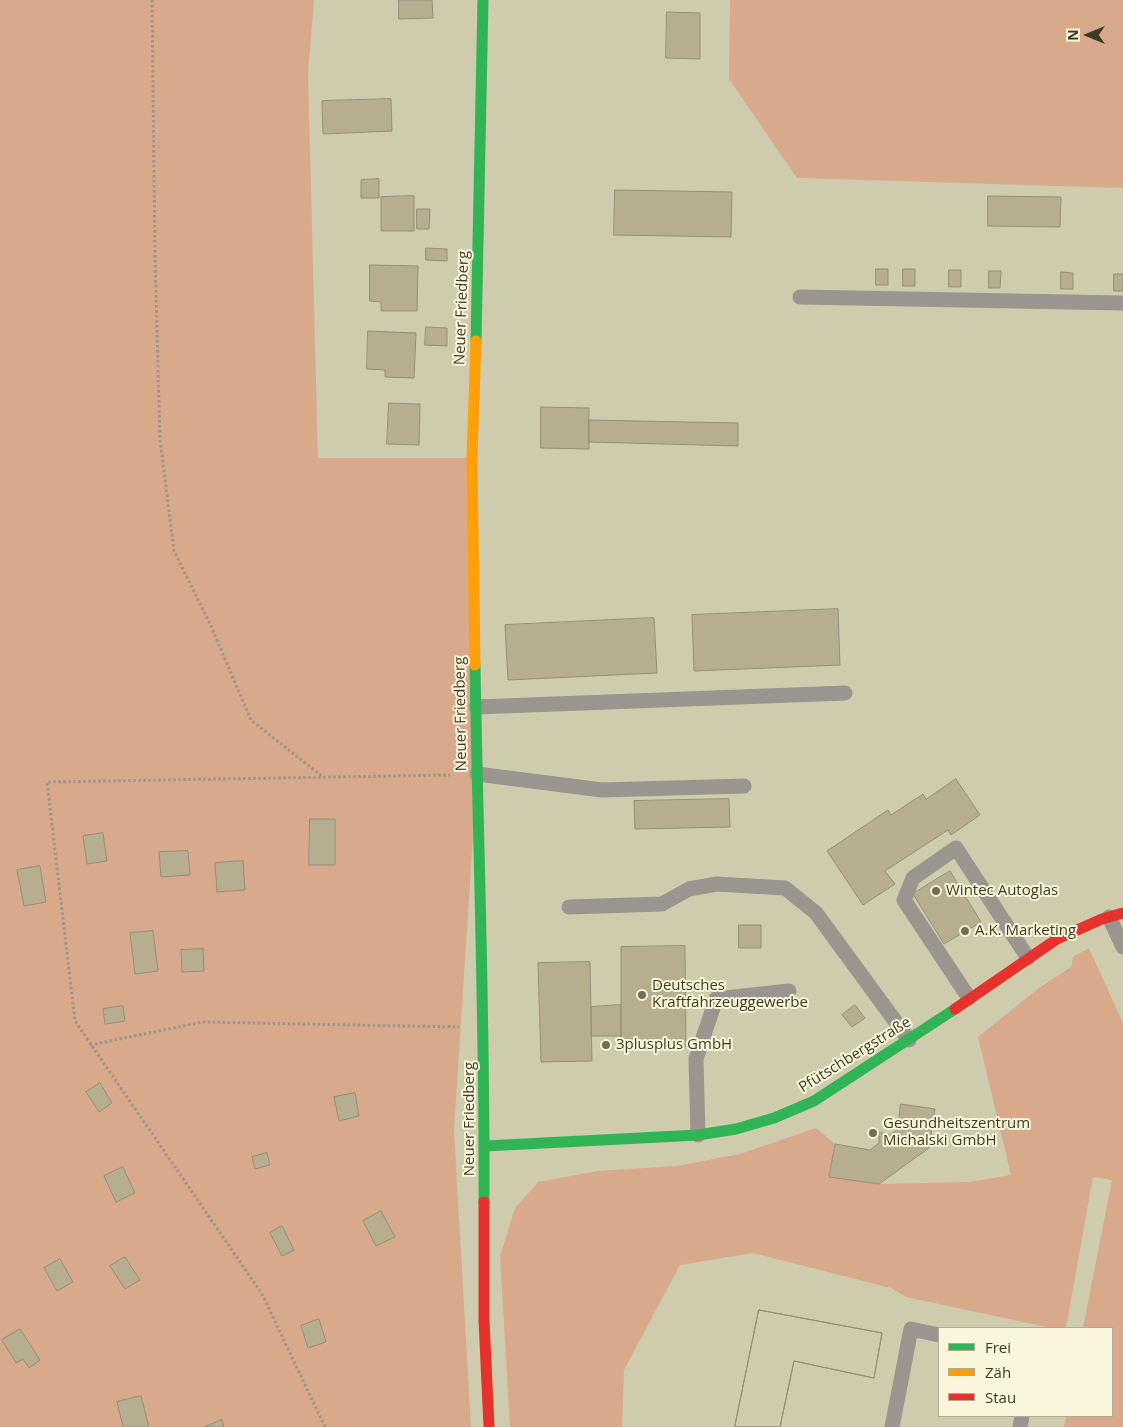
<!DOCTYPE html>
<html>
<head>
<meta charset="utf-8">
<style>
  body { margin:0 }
  #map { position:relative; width:1123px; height:1427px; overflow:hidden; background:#cfccae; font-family:"Open Sans",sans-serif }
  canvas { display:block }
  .legend { position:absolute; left:938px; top:1327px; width:175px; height:90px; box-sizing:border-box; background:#f9f6db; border:1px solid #aeab92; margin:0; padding:6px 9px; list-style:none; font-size:15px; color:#3d3b25 }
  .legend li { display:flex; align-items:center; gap:10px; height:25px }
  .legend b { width:25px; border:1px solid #aeab92 }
  .north { position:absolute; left:1063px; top:10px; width:50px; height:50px; -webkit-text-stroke:4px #f9f6db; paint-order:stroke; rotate:270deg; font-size:14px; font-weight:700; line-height:20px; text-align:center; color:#3d3b25 }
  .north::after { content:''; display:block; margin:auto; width:18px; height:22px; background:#3d3b25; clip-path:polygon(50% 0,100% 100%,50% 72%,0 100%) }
</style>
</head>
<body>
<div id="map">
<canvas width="1123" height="1427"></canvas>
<ul class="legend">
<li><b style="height:6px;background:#30b455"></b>Frei</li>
<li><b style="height:6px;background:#ff9f0a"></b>Zäh</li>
<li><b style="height:6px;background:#e5322d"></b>Stau</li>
</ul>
<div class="north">N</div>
</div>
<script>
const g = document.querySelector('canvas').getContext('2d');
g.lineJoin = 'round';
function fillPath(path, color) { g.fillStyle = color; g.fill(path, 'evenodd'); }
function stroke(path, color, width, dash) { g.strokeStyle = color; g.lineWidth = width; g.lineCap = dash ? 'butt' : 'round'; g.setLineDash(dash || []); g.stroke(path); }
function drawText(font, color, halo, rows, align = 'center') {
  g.font = font + ' "Open Sans",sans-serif'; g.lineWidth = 4; g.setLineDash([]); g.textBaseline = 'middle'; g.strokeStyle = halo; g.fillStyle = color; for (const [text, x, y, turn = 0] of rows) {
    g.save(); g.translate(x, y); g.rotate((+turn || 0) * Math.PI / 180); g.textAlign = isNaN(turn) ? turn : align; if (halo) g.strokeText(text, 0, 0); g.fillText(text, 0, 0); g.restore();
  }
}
const green = new Path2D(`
  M0 0H314L308 74 318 458H472L477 774 454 1130 471 1427H0Z
  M730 0H1123V188L797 178 729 79Z
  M1089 948 1123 1023V1427H1064L1066 1416H1112V1328H1083L1112 1180 1093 1177 1066 1328H1051L906 1297 891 1288 753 1253 680 1265 624 1370 622 1427H510L500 1256 515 1208 538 1182 598 1171 676 1166 740 1154 816 1128 835 1144 829 1177 879 1184 970 1182 1011 1175 978 1037 1039 988 1071 967 1073 957Z`);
const building = new Path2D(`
  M399 0H432L433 18 399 19Z
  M667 12 700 13V59L666 58Z
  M391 99 392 131 323 134 322 101Z
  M379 179V198H361V180Z
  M615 190 732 192 731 237 614 235Z
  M414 196V231H381V197Z
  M988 196 1061 197 1060 227 988 226Z
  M417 209H430L429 229H417Z
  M426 248 447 249V261L426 260Z
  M370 265 418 266 417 311H381V302L370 301Z
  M876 269H888V285H876Z
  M903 269H915V286H903Z
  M949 270H961V287H949Z
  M989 271H1001L1000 288H989Z
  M1061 272 1073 273V289H1061Z
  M1114 274H1123V291H1114Z
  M426 327 447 328V346L425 345Z
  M368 331 416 333 414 378 385 377V370L367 369Z
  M389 403 420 404 419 445 387 444Z
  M541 407 589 408V449L541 448Z
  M589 420 738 423V446L589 442Z
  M838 609 840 665 694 671 692 615Z
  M654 618 657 673 508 680 505 625Z
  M956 779 980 815 951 835 948 830 885 871 895 884 863 905 827 851 888 810 891 815 923 794 926 799Z
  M729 799 730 827 635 829 634 801Z
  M310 819H335V865H309Z
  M103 833 107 861 87 864 83 836Z
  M188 851 190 875 161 877 159 852Z
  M243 861 245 890 217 892 215 863Z
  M40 866 46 902 24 906 17 870Z
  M950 871 981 922 944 944 913 894Z
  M739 925H761V948H739Z
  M153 931 158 971 135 974 130 933Z
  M685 946 686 1047 621 1048V947Z
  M203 949 204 971 182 972 181 950Z
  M590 962 592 1061 541 1062 538 963Z
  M621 1005V1036H591V1007Z
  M855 1005 865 1018 852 1027 842 1015Z
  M123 1006 125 1021 105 1024 103 1009Z
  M100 1083 112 1103 99 1112 86 1092Z
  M355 1093 359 1116 339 1121 334 1097Z
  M901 1104 935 1109 929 1148 879 1184 829 1177 835 1144 870 1150 879 1143V1132L889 1135 897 1130Z
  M267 1153 270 1165 255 1169 252 1157Z
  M123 1167 135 1193 116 1202 104 1176Z
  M381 1211 395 1237 376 1246 363 1221Z
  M282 1226 294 1250 282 1256 270 1233Z
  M125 1257 140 1280 125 1289 110 1266Z
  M60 1259 73 1282 57 1291 44 1268Z
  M759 1310 882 1333 874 1378 794 1361 780 1427H735Z
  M759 1310 882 1333 874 1378 794 1361 780 1427H735Z
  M319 1319 326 1342 308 1348 301 1326Z
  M20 1329 40 1360 29 1368 23 1359 16 1363 2 1340Z
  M141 1396 149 1427H123L117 1402Z
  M222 1420 224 1427H204Z`);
const path = new Path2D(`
  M152 0 155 257 160 440 174 551 211 626 251 720 323 777
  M90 1045 202 1022 459 1027
  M325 1427 262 1294 75 1021 47 782 450 775`);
const lane = new Path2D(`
  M800 297 1123 303
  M476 707 845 693
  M477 774 602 790 744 786
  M569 907 662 904 689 889 717 884 785 888 816 913 909 1040
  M1109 917 1123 947
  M969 998 904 900 913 878 956 848 1028 958
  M698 1135 696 1059 716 999 789 991
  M892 1427 911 1329 939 1335
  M1020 1427 1022 1416`);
const fast = new Path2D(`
  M476 341 483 0
  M475 665C478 844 485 1023 484 1202
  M486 1146 698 1135 736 1129 774 1118 814 1101 955 1009`);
const slow = new Path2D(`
  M475 665 472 458 476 341`);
const jam = new Path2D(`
  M955 1009 1057 939 1102 919 1123 913
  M484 1202V1320L489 1427`);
const markers = [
  [936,891,5,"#706e55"],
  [965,931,5,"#706e55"],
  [642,995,5,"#706e55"],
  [606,1045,5,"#706e55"],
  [873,1133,5,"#706e55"]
];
const streetNames = [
  ["Neuer Friedberg",462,308,-88],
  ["Neuer Friedberg",461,714,-91],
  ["Pfütschbergstraße",855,1055,-32],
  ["Neuer Friedberg",470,1119,-90]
];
const poiNames = [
  ["Wintec Autoglas",946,891],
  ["A.K. Marketing",975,931],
  ["Deutsches",652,986],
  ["Kraftfahrzeuggewerbe",652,1003],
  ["3plusplus GmbH",616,1045],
  ["Gesundheitszentrum",883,1124],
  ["Michalski GmbH",883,1141]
];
fillPath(green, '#d8aa8b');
fillPath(building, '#b7ae90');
stroke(building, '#958e78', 1);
stroke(path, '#9b968c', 3, [2.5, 2.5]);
stroke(lane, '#9a958f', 15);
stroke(fast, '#30b455', 11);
stroke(slow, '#ff9f0a', 11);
stroke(jam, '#e5322d', 11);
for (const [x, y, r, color] of markers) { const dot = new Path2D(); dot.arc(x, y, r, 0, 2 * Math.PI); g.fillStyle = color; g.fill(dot); stroke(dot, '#f9f6db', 2); }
drawText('15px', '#3d3b25', '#f9f6db', streetNames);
drawText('15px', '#3d3b25', '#f9f6db', poiNames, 'left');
</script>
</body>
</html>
